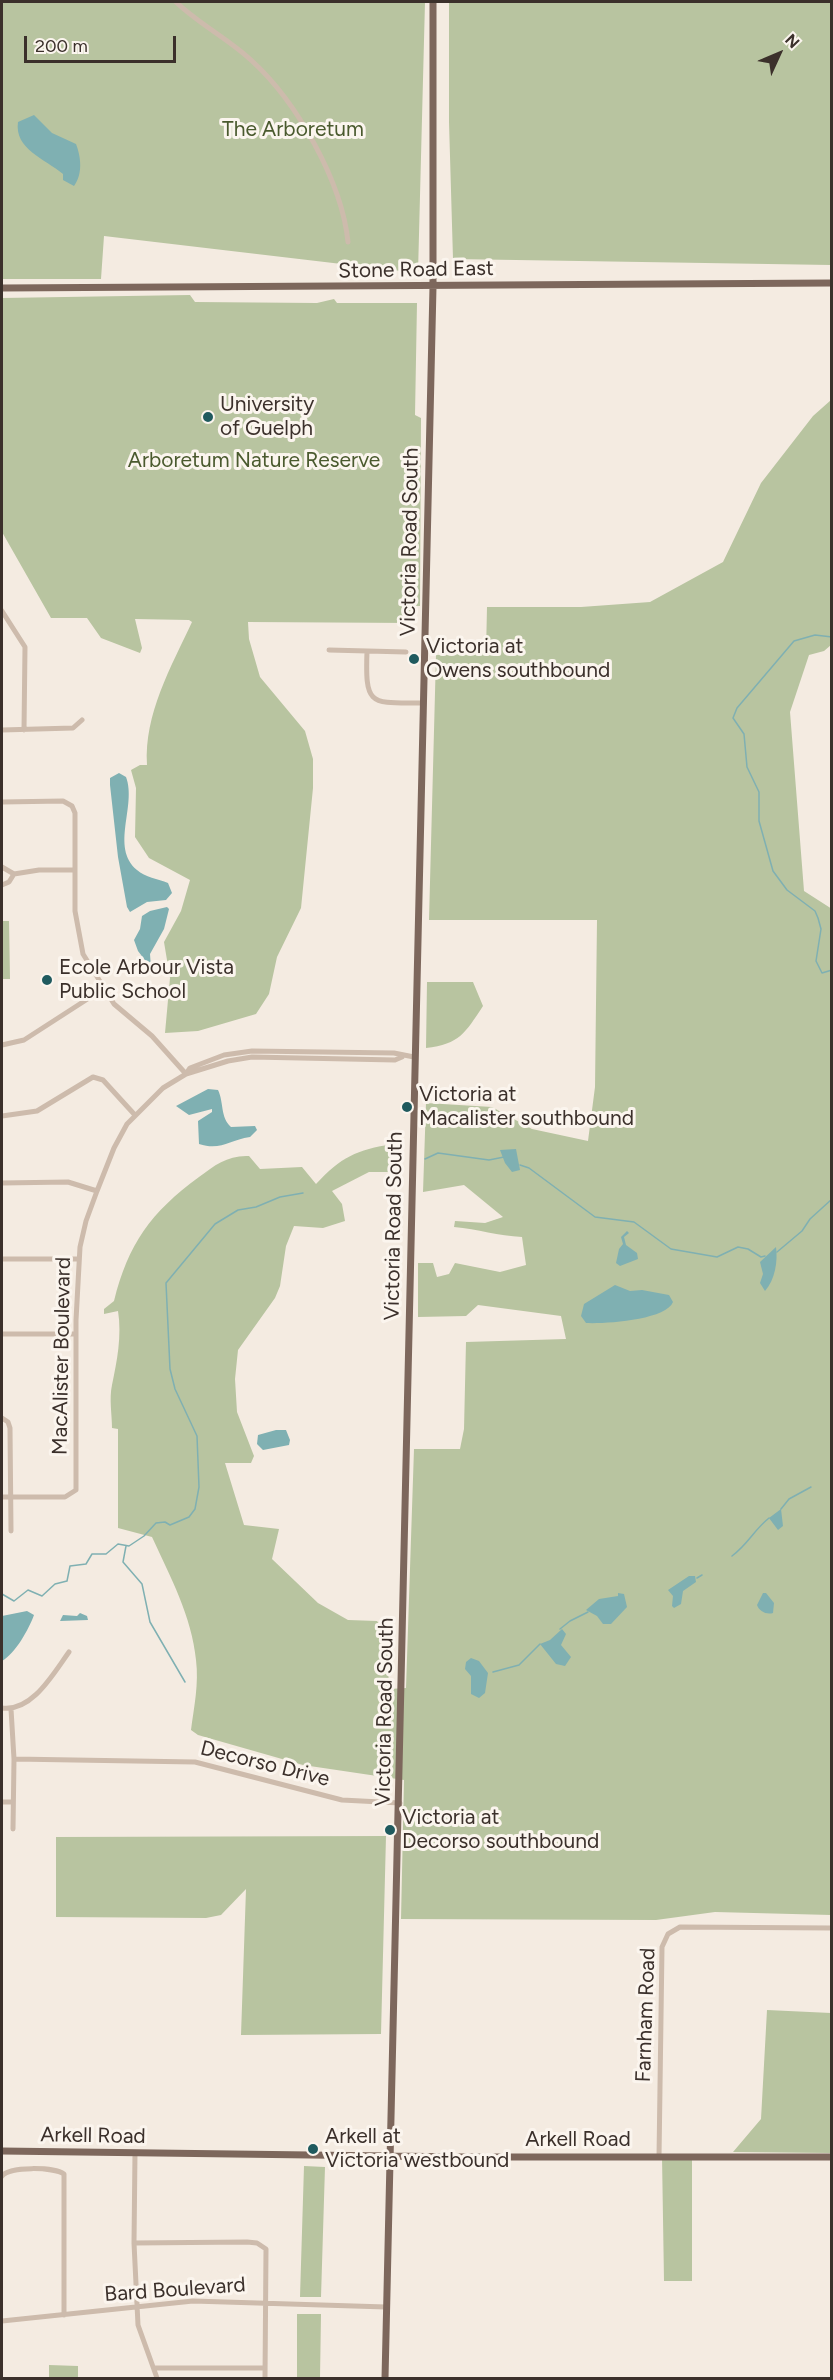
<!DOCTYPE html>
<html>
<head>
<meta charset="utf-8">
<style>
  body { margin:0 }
  #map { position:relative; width:833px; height:2380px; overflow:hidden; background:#f4ebe1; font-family:Figtree,sans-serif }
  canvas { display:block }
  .frame { position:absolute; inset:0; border:3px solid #3b302b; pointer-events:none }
  .north { position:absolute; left:749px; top:24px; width:60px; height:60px; -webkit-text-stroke:4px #fbf5ee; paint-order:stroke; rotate:46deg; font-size:16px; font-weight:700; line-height:24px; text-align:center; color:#3b302b }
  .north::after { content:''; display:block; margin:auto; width:21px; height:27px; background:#3b302b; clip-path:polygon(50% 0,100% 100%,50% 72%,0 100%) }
  .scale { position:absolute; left:24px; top:36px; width:152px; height:27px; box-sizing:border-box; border:3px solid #3b302b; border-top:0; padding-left:8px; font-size:18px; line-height:21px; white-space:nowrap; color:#3b302b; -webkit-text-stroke:4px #fbf5ee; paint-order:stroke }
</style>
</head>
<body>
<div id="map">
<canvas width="833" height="2380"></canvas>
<div class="frame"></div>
<div class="north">N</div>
<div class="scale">200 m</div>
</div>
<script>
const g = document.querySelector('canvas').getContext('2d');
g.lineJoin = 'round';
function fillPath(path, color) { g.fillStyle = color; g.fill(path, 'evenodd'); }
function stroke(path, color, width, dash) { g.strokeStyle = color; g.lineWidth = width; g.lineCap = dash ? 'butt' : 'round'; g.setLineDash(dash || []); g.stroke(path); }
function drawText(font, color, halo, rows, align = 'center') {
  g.font = font + ' Figtree,sans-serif'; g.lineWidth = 6; g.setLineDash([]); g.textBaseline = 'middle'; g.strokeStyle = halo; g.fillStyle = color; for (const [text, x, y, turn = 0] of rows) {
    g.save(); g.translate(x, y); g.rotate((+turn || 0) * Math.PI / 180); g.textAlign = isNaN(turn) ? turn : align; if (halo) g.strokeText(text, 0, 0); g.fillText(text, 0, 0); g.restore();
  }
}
const green = new Path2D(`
  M2 2H425L418 273 104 236 101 279H2Z
  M449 2H831V265L453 259 449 122Z
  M190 295 195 302 317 303 334 299 337 303H417L415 415 421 418 420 606H412V623L248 622 249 639 260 677 305 731 313 759V788L301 908 277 957 269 994 256 1014 198 1031 165 1033 170 978 164 942 181 911 190 880 149 858 135 837 136 788 131 770 140 765H147C144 714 171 667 192 622L189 620 135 619 142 648 140 653 101 638 87 618H51L2 532V298Z
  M831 400V645L824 651 809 655 790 712 804 891 832 909 831 1915 715 1912 656 1920 401 1919 404 1780 303 1765 198 1735 191 1730C194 1707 199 1684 196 1660 192 1617 170 1576 152 1537L118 1528V1429L112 1428C112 1414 109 1399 112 1385 117 1361 122 1336 118 1311L104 1314V1309L114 1301C128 1244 151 1212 199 1177 215 1165 228 1155 249 1156L260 1169 302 1167 316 1184C341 1157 356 1150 393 1144L396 1155 400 1158 390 1172H369L332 1191 342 1204 345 1221 323 1228 294 1226 286 1246 280 1286 275 1298 238 1350 235 1379 237 1412 254 1456 251 1463H225L244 1525 279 1529 272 1559 318 1603 348 1620 377 1621 387 1635 389 1689 406 1688 414 1449H460L464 1429 466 1342 566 1339 561 1316 478 1305 466 1316 418 1317V1263H433L437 1277 449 1274 455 1263 500 1272 526 1265 522 1237C498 1236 478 1229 454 1227L455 1221 485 1223 503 1217 464 1185 423 1192 426 1103 492 1107 532 1129 588 1141 595 1087 597 920H429L436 655 486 653 487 607H581L650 602 723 562 761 483 813 416Z
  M2 921H9L10 979H2Z
  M427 982H473L483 1006C465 1033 460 1044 426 1048Z
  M386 1836 381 2034 241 2035 246 1889 221 1915 206 1918 56 1917V1837Z
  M767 2010 831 2013V2153L733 2152 761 2119Z
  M662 2156H692V2281H664Z
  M304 2166 325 2167 321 2297H300Z
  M297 2314H321L320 2378H297Z
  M49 2365 78 2366V2378H49Z`);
const water = new Path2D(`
  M34 115 52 133 76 144C81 157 83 174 74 186L63 180V174C45 159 14 149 18 122Z
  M119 773 126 777C137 806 110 847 137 870 145 877 158 879 168 883L172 893 166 900 147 902 130 912 127 907 118 857 110 785V778Z
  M167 907 169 909 164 929 150 954 151 968 138 951 134 940 140 929 142 916 150 911Z
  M208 1089 218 1090C224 1102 220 1117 231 1127L255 1126 257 1130 250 1137C229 1140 221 1151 199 1144L198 1121 212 1112V1109L189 1115 176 1106Z
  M516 1149 520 1170 512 1172 505 1163 500 1150Z
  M627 1231 629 1233 624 1237 626 1245 637 1253 638 1259 620 1266 616 1263 619 1249 623 1244 621 1237Z
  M776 1247C778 1261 775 1280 765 1291L760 1283 763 1274 760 1262Z
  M615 1285 630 1291 642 1290 669 1295 673 1302C666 1320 605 1324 586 1323L581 1316 584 1304Z
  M276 1430H286L290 1440 289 1445 263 1450 257 1444 258 1435Z
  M781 1509 783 1526 778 1530 769 1518Z
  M689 1576H695L696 1582 683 1591 681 1604 674 1608 672 1606 673 1596 668 1590Z
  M618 1593 624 1594 627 1607 611 1624H603L597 1616 586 1610 599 1599 618 1596Z
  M763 1593H766L774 1603 773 1613C766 1615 759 1611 757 1605Z
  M27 1611 34 1615C29 1629 15 1654 2 1661V1616Z
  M80 1613 87 1616 88 1620 60 1621 63 1615 77 1616Z
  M562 1629 566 1634 561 1645 571 1657 565 1666 556 1664 540 1644 550 1640Z
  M471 1658 479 1661 488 1673 485 1693 479 1698 471 1694V1676L465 1669 466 1662Z`);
const stream = new Path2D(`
  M832 637 815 635 794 641 737 708 733 718 744 734 747 767 759 792V821L773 871 787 890 815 911 818 918 821 929 816 961 822 973 832 970
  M425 1159 438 1153 489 1160 504 1157
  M520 1165 529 1168 595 1217 634 1222 671 1249 717 1257 738 1247 748 1249 761 1257 765 1256
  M777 1252 802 1231 810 1219 832 1199
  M781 1509 789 1499 811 1487
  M126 1546 123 1562 142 1584 150 1622 185 1682
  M732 1556C749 1543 753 1531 769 1518
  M697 1578 702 1575
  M2 1594 14 1601 28 1590 42 1596 55 1584 67 1581 70 1566 86 1564 92 1554H106L118 1544 129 1546 144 1536 156 1523 165 1522 170 1525 189 1517 195 1509 199 1487 197 1436 175 1389 170 1369 166 1283 215 1224 238 1210 256 1207 280 1197 303 1193
  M560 1629 570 1621 588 1612
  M493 1672 519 1665 540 1644`);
const minor = new Path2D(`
  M176 2C200 25 229 39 252 61 297 102 342 182 348 242
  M2 611 25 647 24 730
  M329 650 406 652
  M367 651C365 707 370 703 423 703
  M2 730 73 728 82 720
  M2 802 63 801 72 806 75 813V911L83 954 114 1004 152 1036 186 1074
  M2 867 14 874
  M2 885 9 882 14 874 39 870H75
  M2 1045 24 1040 103 989
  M186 1074 228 1061 252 1057 395 1060 402 1057
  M2 1116 37 1111 93 1077 103 1080 134 1114
  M2 1183 68 1182 97 1191
  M2 1259H79
  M2 1334H76
  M2 1418 8 1422 10 1428 11 1531
  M2 1497H65L76 1490V1320L80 1247 86 1221 97 1191 114 1148 127 1124 163 1088 186 1074 190 1068 224 1055 252 1051 394 1053 414 1057
  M2 1708C32 1712 53 1674 69 1652
  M11 1709 14 1759 13 1829
  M14 1759 195 1762 342 1800 400 1803
  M2 1802H13
  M135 2153 134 2243 138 2325 157 2378
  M659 2157 662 1947 668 1934 680 1927 832 1928
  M2 2176C9 2166 54 2167 64 2174V2315
  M134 2243 247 2242 257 2243 266 2249 265 2378
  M2 2321 193 2301 386 2307
  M154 2368H265`);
const major = new Path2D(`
  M2 288 832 283
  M2 2151 465 2157H832
  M385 2378 433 287V2`);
const markers = [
  [208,417,6,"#1f5a5e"],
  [414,659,6,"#1f5a5e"],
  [47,980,6,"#1f5a5e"],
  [407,1107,6,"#1f5a5e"],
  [390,1830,6,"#1f5a5e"],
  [313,2149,6,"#1f5a5e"]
];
const parkNames = [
  ["The Arboretum",293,130],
  ["Arboretum Nature Reserve",254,461]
];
const streetNames = [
  ["Stone Road East",416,270,-1],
  ["Victoria Road South",410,542,-89],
  ["Victoria Road South",394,1226,-89],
  ["MacAlister Boulevard",62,1356,-89],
  ["Victoria Road South",385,1712,-89],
  ["Decorso Drive",265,1764,14],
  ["Farnham Road",646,2015,-88],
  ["Arkell Road",93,2136,1],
  ["Arkell Road",578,2140],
  ["Bard Boulevard",175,2290,-4]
];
const poiNames = [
  ["University",220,405],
  ["of Guelph",220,429],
  ["Victoria at",426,647],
  ["Owens southbound",426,671],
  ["Ecole Arbour Vista",59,968],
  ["Public School",59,992],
  ["Victoria at",419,1095],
  ["Macalister southbound",419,1119],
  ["Victoria at",402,1818],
  ["Decorso southbound",402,1842],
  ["Arkell at",325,2137],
  ["Victoria westbound",325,2161]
];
fillPath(green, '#b8c4a0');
fillPath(water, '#7fb0b2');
stroke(stream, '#7fb0b2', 1.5);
stroke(minor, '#cdbbac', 5);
stroke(major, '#7d675c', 7);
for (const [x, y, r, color] of markers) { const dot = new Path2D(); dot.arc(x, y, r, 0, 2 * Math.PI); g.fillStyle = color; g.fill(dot); stroke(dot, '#fbf5ee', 2); }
drawText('21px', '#4a5a2e', '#fbf5ee', parkNames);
drawText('21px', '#3b302b', '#fbf5ee', streetNames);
drawText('21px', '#3b302b', '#fbf5ee', poiNames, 'left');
</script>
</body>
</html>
